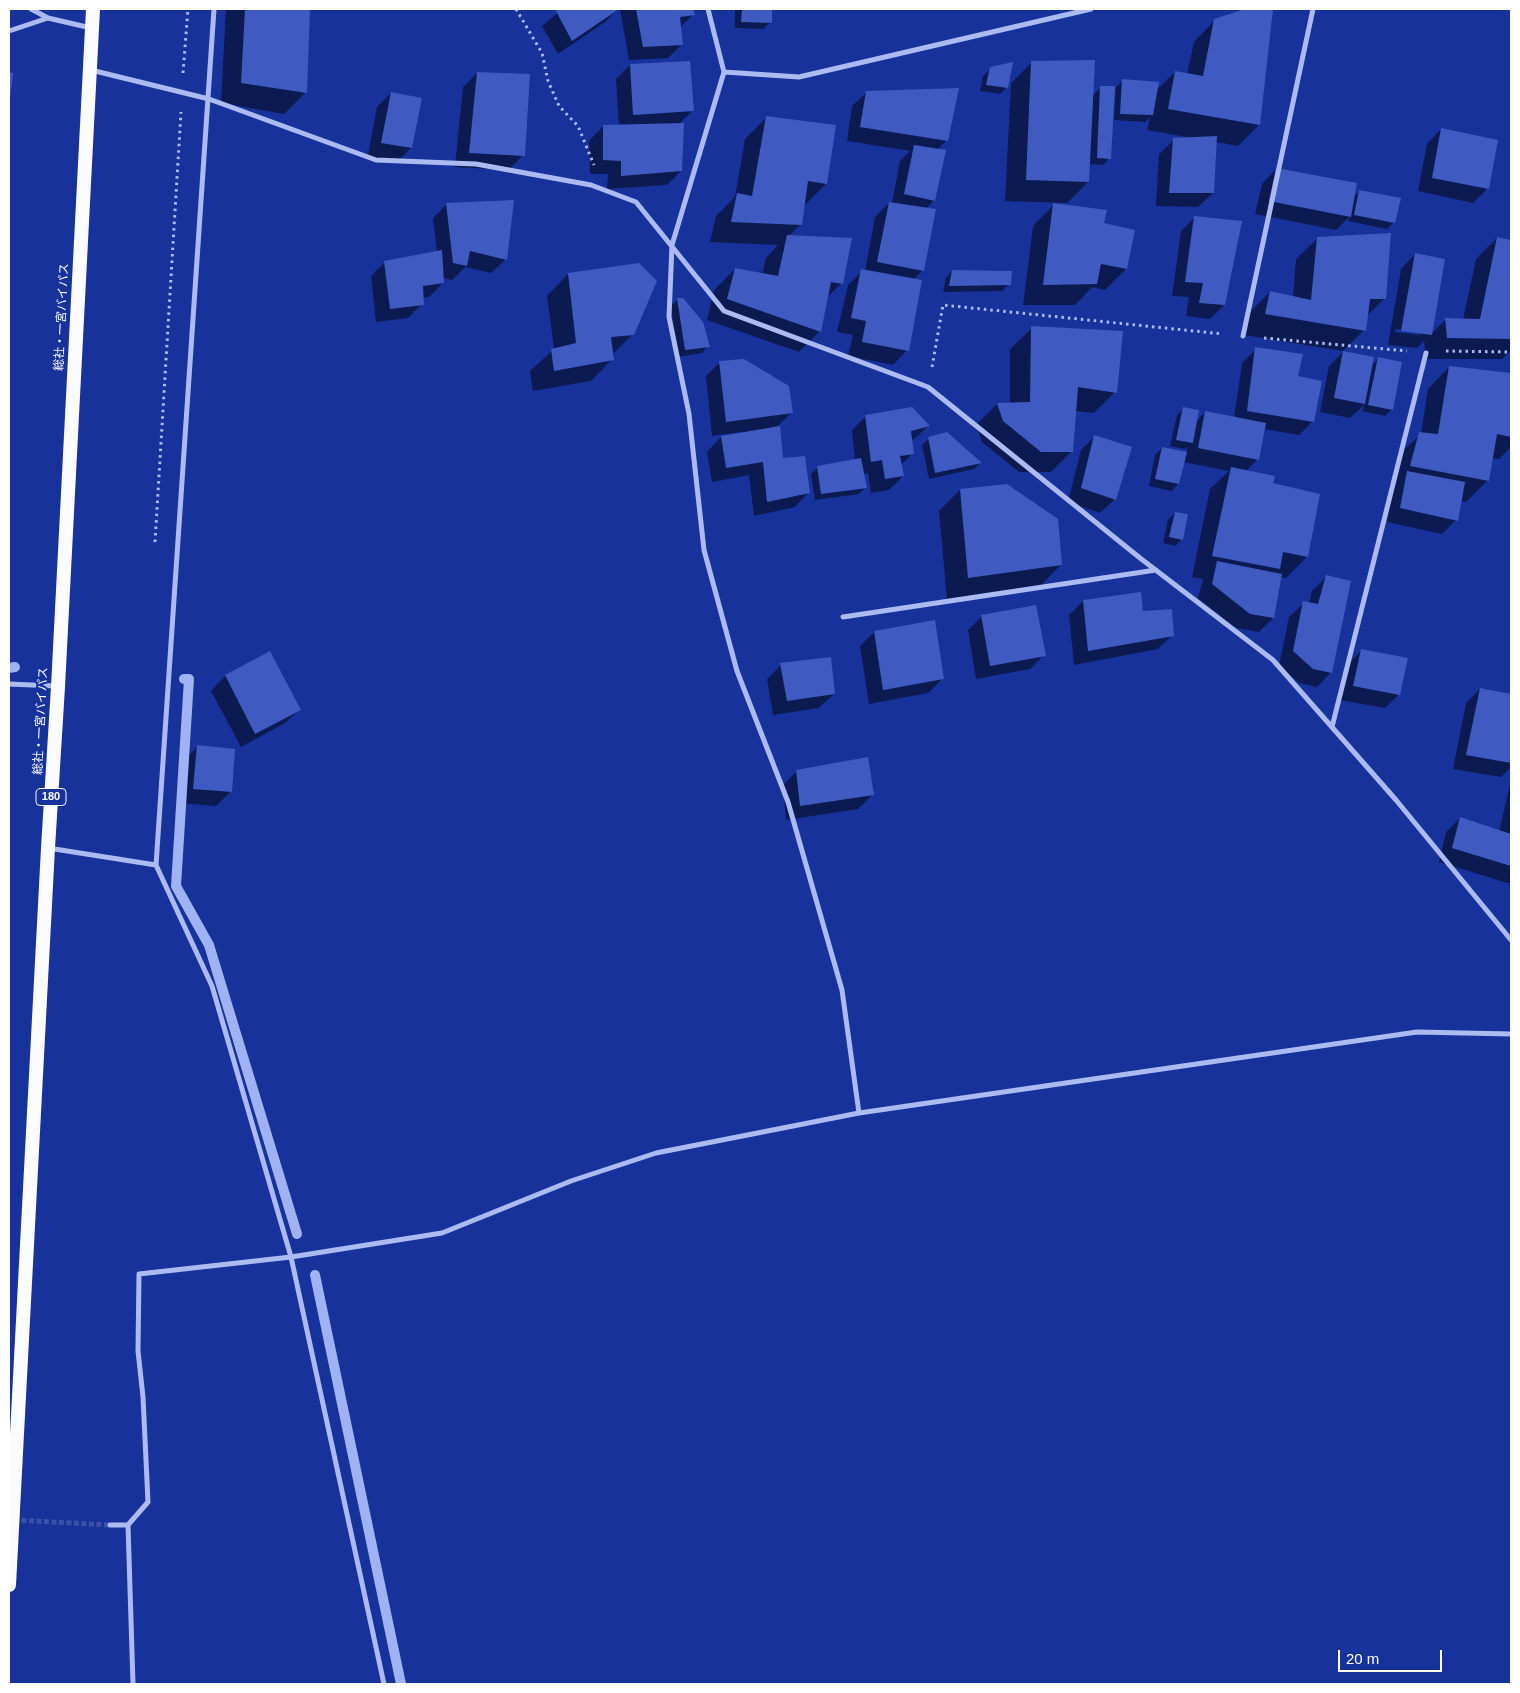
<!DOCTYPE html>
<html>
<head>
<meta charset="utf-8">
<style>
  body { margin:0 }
  #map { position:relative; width:1520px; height:1693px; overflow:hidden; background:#17329a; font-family:Helvetica,sans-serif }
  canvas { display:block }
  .frame { position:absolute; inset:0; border:10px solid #fff; pointer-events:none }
  .scale { position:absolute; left:1338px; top:1650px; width:104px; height:22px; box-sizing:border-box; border:2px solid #fff; border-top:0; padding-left:6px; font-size:15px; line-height:18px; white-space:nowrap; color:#fff; -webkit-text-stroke:4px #17329a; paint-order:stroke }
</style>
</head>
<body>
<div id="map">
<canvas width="1520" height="1693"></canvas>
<div class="frame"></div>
<div class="scale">20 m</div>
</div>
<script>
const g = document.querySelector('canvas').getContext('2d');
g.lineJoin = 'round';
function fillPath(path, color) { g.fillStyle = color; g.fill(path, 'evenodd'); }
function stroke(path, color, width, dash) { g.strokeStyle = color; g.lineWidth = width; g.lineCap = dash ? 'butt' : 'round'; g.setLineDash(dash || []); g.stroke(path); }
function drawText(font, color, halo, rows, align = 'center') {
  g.font = font + ' Helvetica,"Noto Sans JP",sans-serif'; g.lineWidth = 4.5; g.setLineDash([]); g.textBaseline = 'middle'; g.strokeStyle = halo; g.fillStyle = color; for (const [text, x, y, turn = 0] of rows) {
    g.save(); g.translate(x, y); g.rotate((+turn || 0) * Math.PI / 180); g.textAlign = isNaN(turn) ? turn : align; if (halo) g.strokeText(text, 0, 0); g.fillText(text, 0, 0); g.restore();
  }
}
const shadow = new Path2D(`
  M226 9H309L305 93 284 114 221 103Z
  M562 9H618L605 22 558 54 542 26Z
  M620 9H692L693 14 680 28 682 44 668 58 629 60Z
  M735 9H770V22L764 29 735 28Z
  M1248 9H1272L1259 125 1238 146 1215 142 1213 193 1198 207 1156 206 1159 154 1174 140 1192 138 1147 130 1150 117 1145 122 1114 120 1116 87 1123 81 1156 91 1175 72 1187 74 1194 42 1215 20Z
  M1032 62 1092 96 1101 87 1109 158 1103 165 1089 164 1088 182 1067 203 1005 201 1011 83Z
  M630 65 692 111 679 124 681 171 667 185 607 189 608 174H590L589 141 603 126H619L616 79Z
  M990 69 1007 87 1000 94 980 91 983 76Z
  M477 73 523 155 509 170 455 167 463 87Z
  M867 92 947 140 937 150 934 200 926 209 923 270 913 280 907 350 893 365 848 356 853 335 837 332 848 285 862 271H865L875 217 889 203H892L900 161 910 151 847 141 852 106Z
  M391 93 411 148 397 162 368 156 377 107Z
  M766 118 826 184 805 205H803L801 224 788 237 842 283 826 298 820 331 799 352 707 320 714 290 735 269 762 275 766 258 778 245 710 242 716 216 735 197 745 139Z
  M1441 129 1487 189 1473 203 1418 191 1427 144Z
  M1276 169 1353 197 1360 191 1394 222 1387 229 1348 221 1349 217 1336 230 1255 214 1262 184Z
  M447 204 506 259 491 273 465 267 452 280 443 278V283L429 297 422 298V304L408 318 376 322 371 276 385 262 437 252 433 218Z
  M1054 204 1102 224 1126 269 1105 290 1092 287 1075 305H1023L1033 226Z
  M1195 217 1224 305 1210 319 1186 316 1189 297 1172 296 1181 231Z
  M1318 238 1385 298 1366 317 1364 330 1343 351 1244 335 1249 313 1270 292 1293 297 1296 259Z
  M1497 238 1511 241V350L1502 359H1426L1424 341 1417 348 1388 345 1401 269 1415 254 1431 334 1445 320H1463L1476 259ZM1395 329 1421 332V335L1395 332Z
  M952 271 1009 284 1002 291 943 292 946 278Z
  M568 274 633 334 612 355V359L591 381 533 391 530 371 554 349 547 296Z
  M678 299 708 346 702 353 678 357 671 306Z
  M1032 328 1115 392 1094 413 1075 411 1072 451 1051 472H1019L982 442 976 425 997 404H1010V349Z
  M1256 349 1297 376 1313 421 1299 435 1263 429 1257 460 1246 471 1271 484 1307 557 1286 578 1280 577 1273 618 1259 632 1236 628 1198 598 1203 579 1192 577 1210 489 1229 471 1183 462 1178 484 1172 491 1149 486 1155 455 1162 448 1186 454 1188 446 1185 449 1170 446 1177 415 1184 409 1196 422 1205 412 1234 418 1242 363Z
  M1343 352 1371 366 1378 359 1392 409 1385 416 1362 411 1364 405 1350 418 1320 412 1329 366Z
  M720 362 792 412 776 428 782 460 809 492 795 507 754 516 749 475 712 482 707 452 721 437 741 434V432L712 436 706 376Z
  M1449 367 1511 374V447L1499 459 1492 458 1487 481 1466 502 1460 501 1456 520 1442 534 1387 522 1398 455 1421 434 1428 389Z
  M866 416 928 426 914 439 911 440 912 454 901 465 903 476 889 490 871 493 868 473 863 474 866 487 859 494 815 500 811 474 818 467 855 461 852 430Z
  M1095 436 1115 499 1100 513 1068 502 1081 450Z
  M929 438 980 463 974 469 929 479 922 445Z
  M960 490 1061 565 1040 586 947 599 939 511Z
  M1175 513 1182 539 1175 546 1163 543 1168 520Z
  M1326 577 1331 672 1317 687 1299 683 1279 666 1289 617 1304 603 1309 604 1312 591Z
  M1083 601 1141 612 1172 635 1158 649 1074 665 1069 615Z
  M982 616 1044 655 1030 669 976 679 968 630Z
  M874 632 942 679 928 693 869 704 860 646Z
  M1361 651 1399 694 1385 708 1339 700 1347 665Z
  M269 653 300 709 285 723 241 747 211 691 225 676Z
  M781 665 834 694 819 708 773 715 767 679Z
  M1480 689 1511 695V767L1501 777 1453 769 1466 703Z
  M197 747 230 792 216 806 180 803 183 761Z
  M797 771 873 794 858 809 786 820 783 785Z
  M1511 780V884L1439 862 1446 832 1460 818 1499 832Z`);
const stream = new Path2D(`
  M9 668 15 667
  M184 679H189L176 886 209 945 297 1234
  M315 1275 401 1684`);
const building = new Path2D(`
  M245 9H310L307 93 241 83Z
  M559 9H619L572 41 556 11Z
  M636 9H693L695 15 680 17 683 45 643 47Z
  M742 9H772V23L741 22Z
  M1245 9H1273L1260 125 1168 109 1175 71 1203 76 1214 19Z
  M1095 60 1089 182 1026 180 1031 61Z
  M690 61 694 111 633 115 630 64Z
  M1013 62 1008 88 986 85 990 67Z
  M9 72 13 73 10 99H9Z
  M477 72 530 74 525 156 469 153Z
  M1122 79 1159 82 1153 115 1120 114Z
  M1100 86H1115L1111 159 1097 158Z
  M959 88 948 141 860 127 866 91Z
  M391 92 422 98 412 148 381 143Z
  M766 116 836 125 827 184 808 181 802 225 731 222 737 193 752 196Z
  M684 123 682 171 621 176V161L603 160V125Z
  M1441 128 1498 140 1489 189 1432 178Z
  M1217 136 1214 193H1169L1173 138Z
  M914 145 946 150 935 201 904 194Z
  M1276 168 1357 183 1351 217 1269 201Z
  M1359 190 1401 198 1395 223 1354 215Z
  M514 200 507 260 470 251 467 266 453 263 446 203Z
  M889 202 936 209 924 271 877 262Z
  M1053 203 1107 210 1104 223 1135 230 1127 269 1101 264 1097 284 1043 285Z
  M1194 216 1242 221 1225 305 1199 303 1203 283 1185 282Z
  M1391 233 1386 299H1370L1366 331 1265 314 1270 291 1311 300 1317 237Z
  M787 235 852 238 843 284 831 282 821 332 727 299 735 268 778 276Z
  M1497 237 1511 240V339L1447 338 1445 318 1480 319Z
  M442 250 444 283 423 286 424 305 390 309 384 261Z
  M1415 253 1445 259 1432 335 1401 331Z
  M639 263 657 281 634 335 611 337 614 360 554 371 551 349 576 343 568 273Z
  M861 269 922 280 909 351 862 342 866 321 851 318Z
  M952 270 1012 271 1011 285 949 286Z
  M677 298H683L703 322 710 347 685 350Z
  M1031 326 1123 331 1117 393 1078 387 1073 452H1041L1003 421 997 403 1030 402Z
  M1255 347 1303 354 1298 376 1322 381 1314 422 1247 411Z
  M1343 351 1374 357 1365 404 1334 398Z
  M1378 357 1402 362 1393 410 1368 405Z
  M744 359 789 386 793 413 726 422 719 361Z
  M1449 366 1511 373V437L1497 434 1489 481 1410 466 1419 432 1438 434Z
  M912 407 930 426 911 431 914 454 900 456 904 476 885 479 882 460 871 462 865 415Z
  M1183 407 1199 410 1193 443 1176 440Z
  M1205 411 1266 423 1259 460 1198 448Z
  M780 426 783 458 805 456 810 493 767 502 763 462 726 468 721 436Z
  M947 432 982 463 935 473 928 437Z
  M1094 435 1132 447 1116 500 1081 488Z
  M1162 447 1187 452 1179 484 1155 479Z
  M861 458 867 488 821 494 817 466Z
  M1231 467 1275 476 1273 483 1320 494 1308 557 1283 552 1280 569 1212 556Z
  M1407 471 1465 482 1458 521 1400 508Z
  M1007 484 1058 519 1062 565 968 578 960 489Z
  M1175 512 1188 514 1183 540 1169 537Z
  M1217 561 1282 574 1274 618 1250 614 1212 584Z
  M1326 575 1351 581 1332 673 1313 669 1293 651 1303 601 1318 604Z
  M1141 592 1143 611 1172 609 1174 636 1088 651 1083 600Z
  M1036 605 1046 656 990 666 981 615Z
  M935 620 944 679 883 690 874 631Z
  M1361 649 1408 658 1400 695 1353 686Z
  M270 651 301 710 255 734 225 675Z
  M831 657 835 694 787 701 780 663Z
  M1480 688 1511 694V763L1466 755Z
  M197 745 235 749 232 792 193 789Z
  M868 757 874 795 800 806 796 770Z
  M1460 817 1511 834V866L1452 848Z`);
const minorTunnel = new Path2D(`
  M14 1520 110 1525`);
const path = new Path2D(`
  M516 9 542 53 548 81 559 106 578 126 594 165
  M183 73 188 9
  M1264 338 1407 351
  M1446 351 1511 352
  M932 367 943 305 1223 334
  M155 542 181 112`);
const minor = new Path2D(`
  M31 9 48 18 91 28
  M708 9 724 72 672 245 669 317 689 414 704 550 737 671 788 802 842 990 859 1113
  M9 31 48 18
  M91 70 209 99 376 160 476 164 591 185 636 202 724 311 928 387 1140 558 1273 660 1396 800 1511 940
  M724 72 799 77 1091 9
  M1243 336 1313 9
  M843 617 1156 570
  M9 684 56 686
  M1332 727 1426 353
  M48 848 156 865 212 986 291 1257 384 1684
  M156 865 214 9
  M110 1525H128
  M133 1684 128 1525 148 1502 143 1397 138 1351 139 1274 291 1257 442 1233 571 1181 656 1153 859 1113 1417 1032 1511 1034`);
const trunk = new Path2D(`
  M9 1585 48 848 58 687 93 9`);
const shields = [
  [51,797,30]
];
const shieldNames = [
  ["180",51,797]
];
const streetNames = [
  ["総社・一宮バイパス",62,317,-87],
  ["総社・一宮バイパス",41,721,-87]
];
fillPath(shadow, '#0007');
stroke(stream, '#9eb2f4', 10);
fillPath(building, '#3f5bc1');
stroke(minorTunnel, '#3a51a9', 5, [5, 2.5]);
stroke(path, '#abbbf2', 3, [2.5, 4]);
stroke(minor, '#abbbf2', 5);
stroke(trunk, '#fafcff', 14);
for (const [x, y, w] of shields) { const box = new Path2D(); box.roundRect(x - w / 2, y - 8.5, w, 17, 4); g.fillStyle = '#17329a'; g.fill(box); stroke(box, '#fff', 1); }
drawText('bold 11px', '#fff', null, shieldNames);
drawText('12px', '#fff', '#17329a', streetNames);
</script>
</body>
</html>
